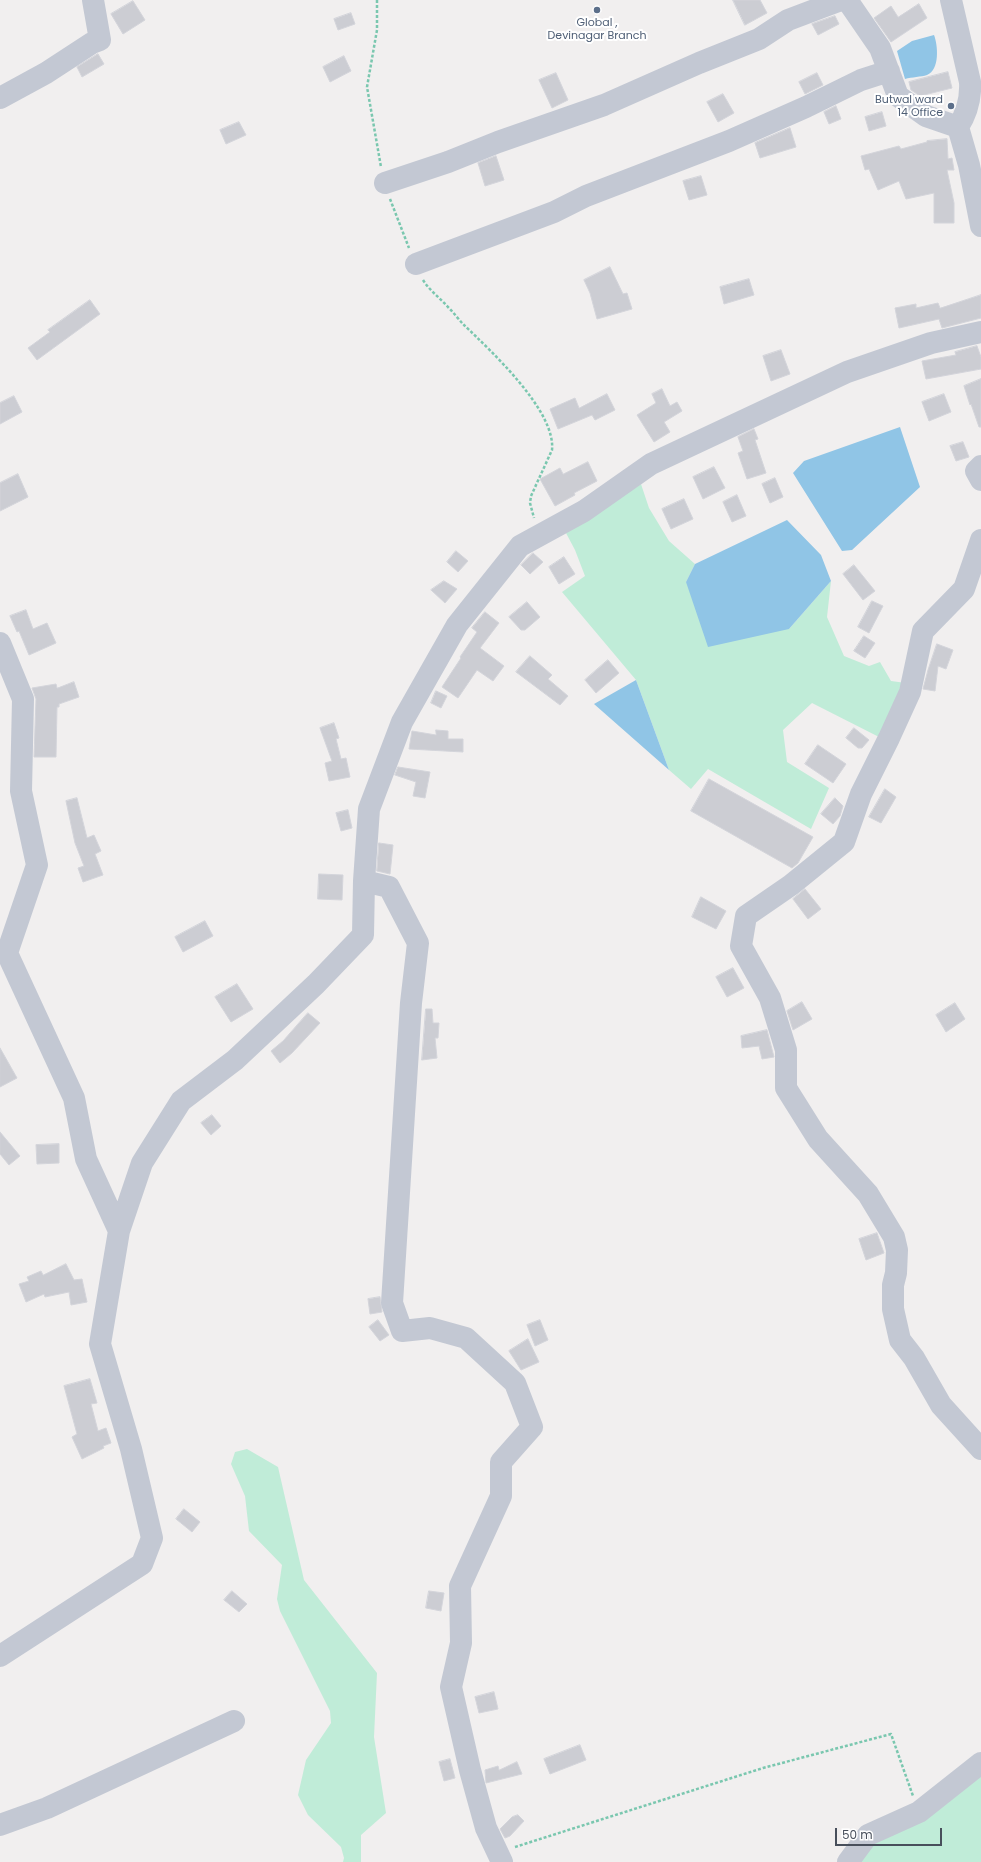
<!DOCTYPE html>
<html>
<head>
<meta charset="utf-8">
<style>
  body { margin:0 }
  #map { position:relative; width:981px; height:1862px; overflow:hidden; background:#f1efef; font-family:Poppins,sans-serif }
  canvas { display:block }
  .scale { position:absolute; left:835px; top:1828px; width:107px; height:18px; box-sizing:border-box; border:2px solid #484f5b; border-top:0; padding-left:5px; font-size:12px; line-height:14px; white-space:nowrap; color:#484f5b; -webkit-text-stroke:3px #fff; paint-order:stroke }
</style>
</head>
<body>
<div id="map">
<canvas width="981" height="1862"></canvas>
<div class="scale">50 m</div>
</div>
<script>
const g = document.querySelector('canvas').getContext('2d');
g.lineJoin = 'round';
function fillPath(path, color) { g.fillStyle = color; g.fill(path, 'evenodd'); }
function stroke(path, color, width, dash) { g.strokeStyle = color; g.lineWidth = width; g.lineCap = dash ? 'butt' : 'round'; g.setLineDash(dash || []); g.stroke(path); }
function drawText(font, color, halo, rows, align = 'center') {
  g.font = font + ' Poppins,sans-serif'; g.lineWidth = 4; g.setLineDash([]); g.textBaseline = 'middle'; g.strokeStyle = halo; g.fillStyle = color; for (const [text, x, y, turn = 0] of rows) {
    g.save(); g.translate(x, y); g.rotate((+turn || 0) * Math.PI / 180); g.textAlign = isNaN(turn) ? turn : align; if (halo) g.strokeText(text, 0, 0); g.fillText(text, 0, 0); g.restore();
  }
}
const green = new Path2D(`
  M641 484 649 508 669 541 695 564 686 582 789 629 831 581 827 617 844 656 869 666 880 662 891 681 906 683 881 738 812 703 783 730 787 762 829 788 811 829 708 769 691 789 669 770 636 680 562 592 585 576 575 550 566 533Z
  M247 1449 278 1467 304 1580 377 1673 374 1737 386 1813 361 1835V1862H343L344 1858 341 1847 308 1815 298 1795 306 1760 331 1723 330 1711 280 1611 277 1599 282 1565 249 1531 245 1496 231 1464 235 1452Z
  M981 1766V1862H853L861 1851Z`);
const water = new Path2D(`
  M934 35C938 45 940 70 927 75 921 77 912 77 905 79L897 51 912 41Z
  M900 427 920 487 852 550 842 551 793 473 804 461Z
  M787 520 821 555 831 581 789 629 708 647 686 582 695 564Z
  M636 680 669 770 594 704Z`);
const building = new Path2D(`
  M733 0H760L767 13 745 25Z
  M133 1 145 20 123 34 111 14Z
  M919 4 927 18 891 42 874 18 891 6 898 17Z
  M351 13 355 24 338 30 334 19Z
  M835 16 839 24 818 35 812 24Z
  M98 54 104 64 82 77 77 67Z
  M344 56 351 71 330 82 323 67Z
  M948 72 952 88 920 96 911 90 909 82Z
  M556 73 568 100 552 108 539 80Z
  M817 73 823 85 805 94 799 82Z
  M723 94 734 113 718 122 707 102Z
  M836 106 841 119 829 124 824 112Z
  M882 112 886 126 869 131 865 117Z
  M239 122 246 135 226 144 220 130Z
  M790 128 796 147 760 158 755 143Z
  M947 139 948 159 952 158 954 170H947L954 203V223H934V193L906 199 899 181 878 190 869 169 865 170 861 156 899 146 901 149 927 142V141Z
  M496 156 504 180 485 186 478 163Z
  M701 176 707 195 689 200 683 181Z
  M610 267 623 294 627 293 632 309 597 319 590 293 584 280Z
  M749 279 754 295 724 304 720 287Z
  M981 295V318L942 328 939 319 899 328 895 308 916 304V308L938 303 940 308Z
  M90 300 100 314 37 360 28 348 50 332 48 330Z
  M977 346 981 357V369L926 379 922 361 956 355 955 352Z
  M781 350 790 374 771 381 763 356Z
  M981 379V427H979L971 404 970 405 964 386Z
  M662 389 670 406 677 402 682 411 664 422 670 432 654 442 637 415 656 403 652 394Z
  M607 394 615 410 595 420 592 415 558 429 550 409 575 398 579 408Z
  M944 394 951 412 929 421 922 402Z
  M14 396 22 412 0 424V403Z
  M754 429 758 439 755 440 766 473 747 479 738 453 743 451 738 437Z
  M963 442 969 457 956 461 950 446Z
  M588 462 597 481 574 493 575 495 555 506 540 479 560 468 563 474Z
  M714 467 725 488 703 499 693 477Z
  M18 474 28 497 0 511V483Z
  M775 478 783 497 770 503 762 484Z
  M737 495 746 516 732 522 723 502Z
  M684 499 693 519 671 529 662 509Z
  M456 551 468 561 458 572 447 562Z
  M533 553 543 562 530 574 521 565Z
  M564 557 575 574 559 584 549 567Z
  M854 565 875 591 863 600 843 574Z
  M444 581 457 589 445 603 431 590Z
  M872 601 883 606 869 633 858 627Z
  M527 602 540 617 525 630H521L509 617Z
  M26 610 33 629 47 623 56 643 29 655 19 631 17 632 10 616Z
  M485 612 499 623 480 648 504 666 493 681 477 670 458 698 442 687 461 658 460 657 477 632 472 628Z
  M864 636 875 643 865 658 854 651Z
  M937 644 953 650 946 669 938 666 935 691 923 689 928 670Z
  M530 656 552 675 548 679 568 696 560 705 516 672Z
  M608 660 619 673 596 693 585 680Z
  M74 682 79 697 59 704V707H57L56 757H34L36 699 32 688 56 684 57 688Z
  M436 691 447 696 441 708 431 703Z
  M334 723 339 738 336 739 341 759 346 758 350 777 329 781 325 763 332 761 320 728Z
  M854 728 869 740 862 748H858L846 738Z
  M436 730 448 731V739H463V752L409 749 412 731 436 735Z
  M818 745 846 764 833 783 805 764Z
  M398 767 430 772 425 798 413 796 416 782 395 775Z
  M709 779 813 837 798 863 792 868 691 811Z
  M885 789 896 797 881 823 869 817Z
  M77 798 87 838 94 835 101 851 95 854 103 875 83 882 78 868 84 866 75 843 66 801Z
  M835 798 843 806 840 816 833 824 821 814Z
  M348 810 352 828 341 831 336 813Z
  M379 843 393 845 390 874 377 871Z
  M319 874 343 875 342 900 318 899Z
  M805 889 821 909 808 919 793 899Z
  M701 897 726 911 716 929 692 917Z
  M205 921 213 936 183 952 175 937Z
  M733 968 744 988 727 997 716 977Z
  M237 984 253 1009 231 1022 215 997Z
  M802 1002 812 1019 793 1030 787 1011Z
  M955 1003 965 1019 946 1032 936 1015Z
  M426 1009H432L433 1023H439L438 1038H435L437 1058 422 1060Z
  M308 1013 320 1023 292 1053 280 1063 271 1051 283 1041Z
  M767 1030 774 1057 762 1059 759 1046 742 1048 741 1036Z
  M0 1048 17 1078 0 1087Z
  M212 1115 221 1126 211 1135 201 1123Z
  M0 1132 20 1156 9 1165 0 1154Z
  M59 1144V1163L37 1164 36 1145Z
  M877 1233 884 1253 866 1260 859 1239Z
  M66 1264 74 1280 82 1279 87 1302 71 1305 69 1292 45 1297 44 1294 26 1302 19 1284 29 1281 27 1277 41 1271 43 1275Z
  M380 1297 382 1312 370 1314 368 1299Z
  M378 1320 389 1335 380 1341 369 1327Z
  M540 1320 548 1340 535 1346 527 1325Z
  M528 1339 539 1362 521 1370 509 1351Z
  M90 1379 97 1403 91 1404 98 1431 106 1428 111 1443 103 1446 104 1448 82 1459 72 1437 77 1434 64 1386Z
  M184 1509 200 1522 192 1532 176 1519Z
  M232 1591 247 1604 239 1612 224 1600Z
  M429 1591 444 1593 441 1611 426 1608Z
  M494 1692 498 1709 479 1713 475 1697Z
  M580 1745 586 1760 550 1774 544 1759Z
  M450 1759 455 1778 444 1781 439 1762Z
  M517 1762 522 1774 486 1783 485 1770 498 1766 499 1770Z
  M518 1815 524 1821 510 1836 505 1838 500 1829 512 1817Z`);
const path = new Path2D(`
  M377 0V30L367 87 381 167
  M390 199 409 248
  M423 280C430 291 440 298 448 307 454 313 459 320 464 325 491 351 556 411 552 450L531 496 530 503 534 518
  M515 1847 763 1768 891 1734 913 1796`);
const minor = new Path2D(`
  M847 0 880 48 898 96 926 116 958 127
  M951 0 970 82C971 99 967 113 958 127L969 165 981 226
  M0 98 46 73 92 43 100 40 93 0
  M385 183 448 162 498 142 604 105 699 63 759 39 788 20 841 0
  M416 264 554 212 586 196 729 141 806 107 861 80 889 71
  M981 466 976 471 981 480
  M981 540 964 589 923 631 910 692 889 738 861 794 844 842 791 885 746 916 741 946 770 998 786 1050V1088L818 1139 868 1194 894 1237 897 1250 896 1273 893 1285V1309L900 1340 914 1358 941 1405 981 1449
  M0 643 23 699 21 791 37 865 7 953 74 1098 86 1159 119 1231
  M364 881 389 887 418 943 411 1003 392 1303 402 1331 430 1328 466 1338 515 1383 532 1427 501 1462V1496L460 1586 461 1643 451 1687 470 1770 486 1828 502 1862
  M0 1656 142 1564 152 1538 131 1449 100 1344 119 1231 142 1163 181 1101 235 1060 316 984 363 935 364 881 369 809 402 722 457 625 520 546 584 511 651 464 847 372 931 343 981 332
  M0 1825 47 1808 234 1721
  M848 1862 868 1835 919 1812 981 1763`);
const markers = [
  [597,10,4,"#5c6f8a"],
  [951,106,4,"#5c6f8a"]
];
const serviceNames = [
  ["Global ,",597,23],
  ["Devinagar Branch",597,36],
  ["Butwal ward",943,100,"right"],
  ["14 Office",943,113,"right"]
];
fillPath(green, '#c0ecd8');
fillPath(water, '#90c5e6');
fillPath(building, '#cccdd3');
stroke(building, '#d3d4da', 1);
stroke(path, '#7ac7af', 2.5, [3, 2]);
stroke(minor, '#c3c8d3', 22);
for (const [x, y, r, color] of markers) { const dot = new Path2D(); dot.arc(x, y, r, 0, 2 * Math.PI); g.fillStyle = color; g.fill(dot); stroke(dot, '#fff', 1.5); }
drawText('11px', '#4e5e75', '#fff', serviceNames);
</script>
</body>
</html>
